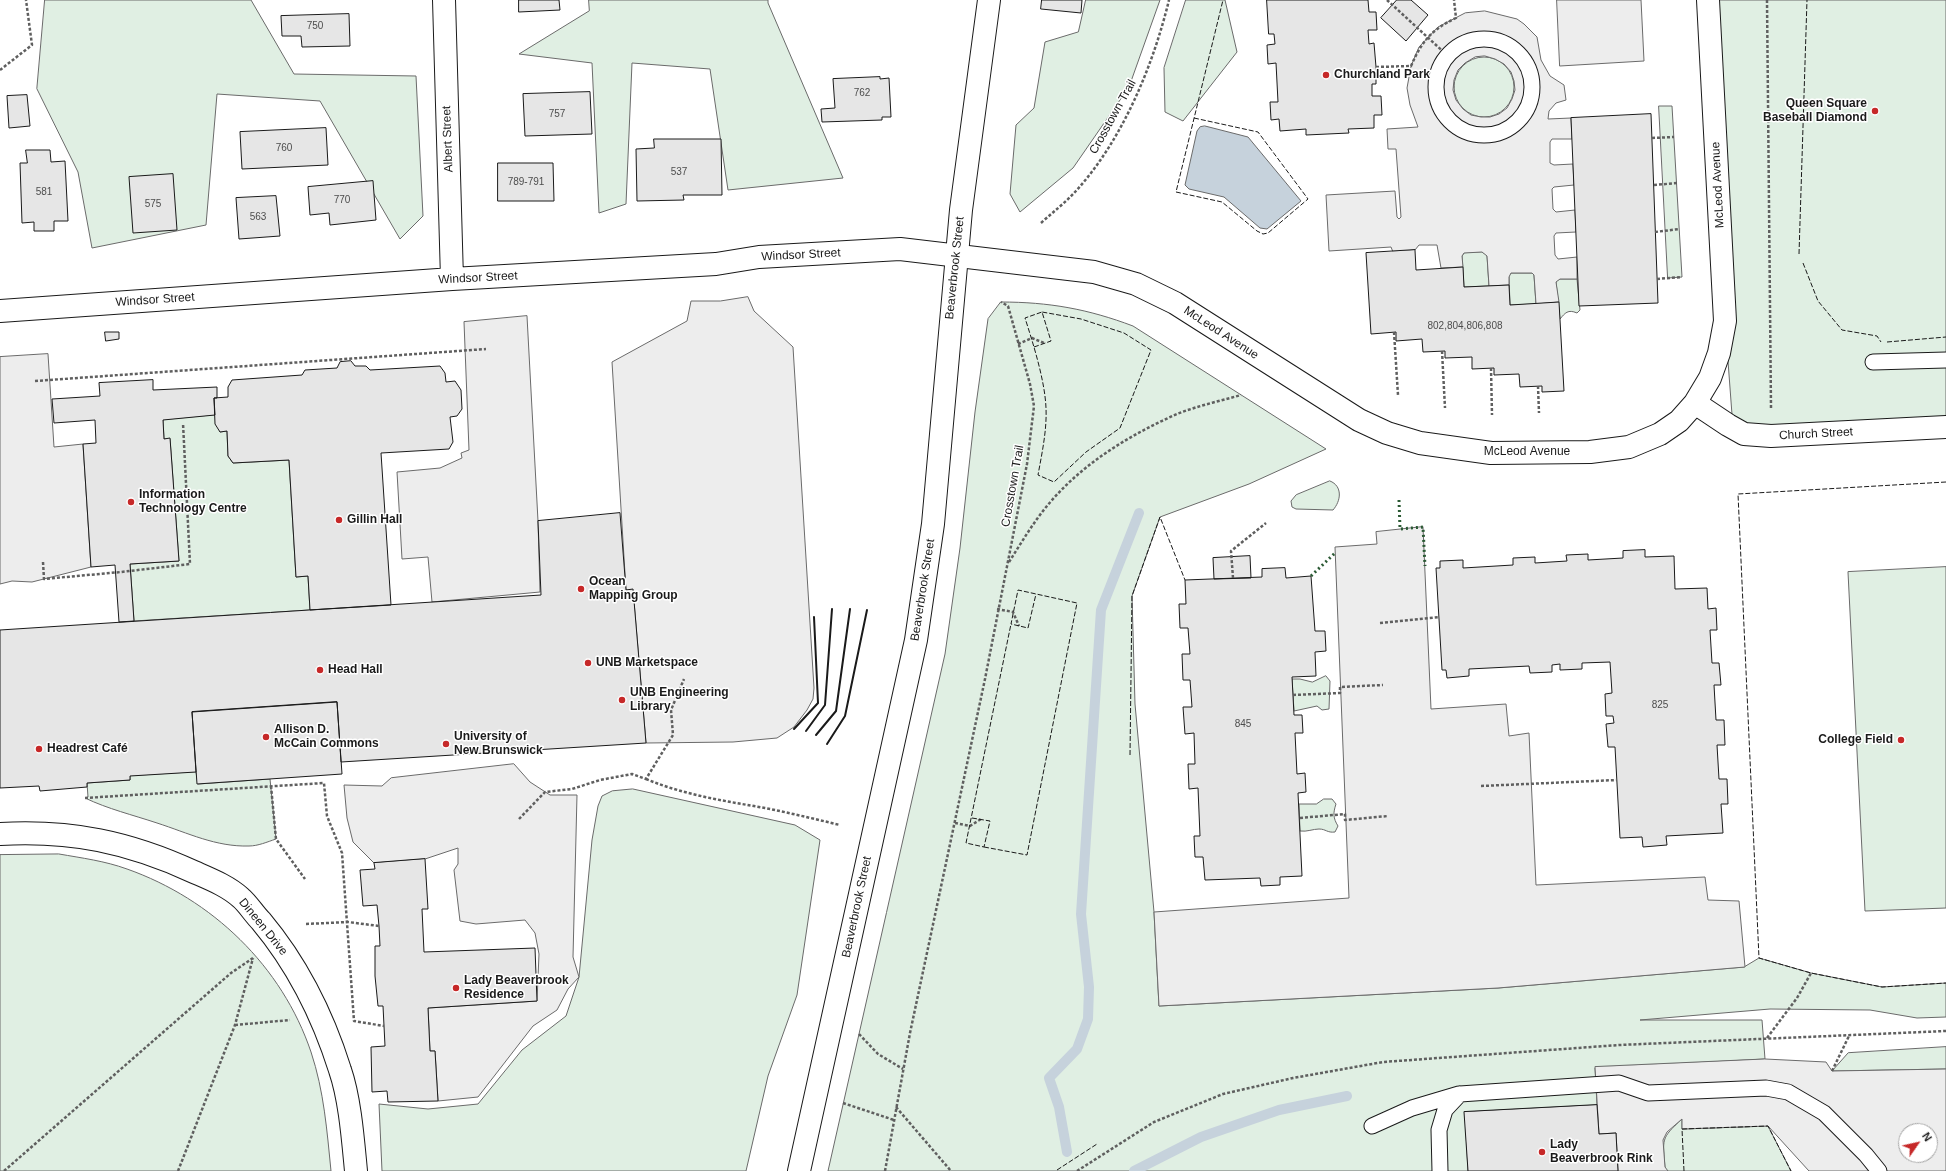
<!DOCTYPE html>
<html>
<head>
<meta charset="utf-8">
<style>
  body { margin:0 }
  #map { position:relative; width:1946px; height:1171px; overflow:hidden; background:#fff; font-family:Helvetica,sans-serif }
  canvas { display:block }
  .north { position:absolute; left:1898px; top:1123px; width:40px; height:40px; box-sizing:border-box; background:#fff; border:1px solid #a3a3a3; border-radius:50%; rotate:56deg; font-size:11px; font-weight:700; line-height:16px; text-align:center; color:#1a1a1a }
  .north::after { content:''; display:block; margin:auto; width:14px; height:18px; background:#c62828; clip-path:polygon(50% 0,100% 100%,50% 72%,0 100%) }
</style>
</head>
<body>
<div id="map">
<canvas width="1946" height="1171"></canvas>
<div class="north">N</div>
</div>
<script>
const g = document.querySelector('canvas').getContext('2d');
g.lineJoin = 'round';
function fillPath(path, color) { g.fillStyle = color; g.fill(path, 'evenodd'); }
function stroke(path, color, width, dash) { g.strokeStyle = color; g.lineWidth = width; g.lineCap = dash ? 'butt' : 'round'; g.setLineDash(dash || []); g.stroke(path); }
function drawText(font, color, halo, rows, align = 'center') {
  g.font = font + ' Helvetica,sans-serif'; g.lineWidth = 3; g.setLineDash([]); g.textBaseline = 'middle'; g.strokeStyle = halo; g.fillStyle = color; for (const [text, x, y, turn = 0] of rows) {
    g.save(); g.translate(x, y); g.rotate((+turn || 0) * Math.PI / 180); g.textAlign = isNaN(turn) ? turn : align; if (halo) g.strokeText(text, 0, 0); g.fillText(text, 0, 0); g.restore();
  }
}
const green = new Path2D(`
  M45 0H251L294 74 416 76 423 216 400 239 320 101 217 94 206 225 92 248 78 172 37 89Z
  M589 0H768V3L843 178 728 190 710 69 632 63 626 204 599 213 592 63 519 54 589 11Z
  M1086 0H1160L1129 87 1073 168 1020 212 1010 194 1016 125 1034 108 1045 42 1078 32Z
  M1186 0H1225L1237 52 1183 121 1165 112 1164 68Z
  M1708 0H1946V427L1733 428 1725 321Z
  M1454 87a30 30 0 1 1 60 0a30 30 0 1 1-60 0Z
  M1659 106H1672L1682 277 1668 278Z
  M1482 252 1487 255 1489 286 1464 287 1462 256 1464 253Z
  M1511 273H1532L1534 275 1536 304 1510 305 1509 277Z
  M1560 279H1577L1580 310 1577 313C1568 309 1565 313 1560 319L1556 282Z
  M1001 302C1049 302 1088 309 1133 326L1326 449 1249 484 1160 517 1132 596 1135 704 1154 912 1159 1006 1498 988 1744 967 1759 958 1811 973 1882 987 1946 983V1017L1917 1018 1870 1010 1770 1009 1640 1020H1762L1765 1059 1595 1068 1597 1105 1465 1112 1468 1171H828L945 654 960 548 975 412 988 319Z
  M215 415 220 432 227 431 228 456 233 463 289 460 296 577 308 576 310 610 134 621 130 564 179 561 170 439H164L163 420Z
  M1330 481C1343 486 1341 501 1333 510L1296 509 1292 507 1291 501 1296 495Z
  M1946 567V908L1865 911 1848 572Z
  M1326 676 1330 681 1329 709 1322 710 1317 706 1294 711 1292 679H1300L1312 682Z
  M196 772 198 784 270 779 276 839C267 842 258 846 249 846 216 847 188 833 157 823 133 815 108 809 85 798L88 797 87 783 130 780V776Z
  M633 789 795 825 820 840 797 995 768 1076 746 1171H382L379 1104 428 1109 478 1104 522 1050 566 1016 579 977 592 840 598 806 602 796 612 791Z
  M1324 799H1332L1336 804C1333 813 1333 818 1338 826L1335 832C1327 833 1326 829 1319 829 1313 829 1307 832 1300 831L1299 804H1316Z
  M59 854C82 858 105 861 127 869 212 899 282 966 311 1052 324 1091 327 1131 331 1171H0V855Z
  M1946 1047V1069L1832 1071 1848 1053Z
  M1682 1119V1129L1768 1126 1791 1171H1668L1665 1168C1663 1139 1660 1139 1682 1119Z`);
const parking = new Path2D(`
  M1557 0H1641L1644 61 1560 66Z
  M1485 11 1517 19 1524 24 1537 37 1541 60 1550 76 1564 85 1566 100 1556 103 1549 111 1548 119 1571 118 1572 139H1552L1550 142V163L1554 165 1573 164 1574 185 1554 187 1552 189 1553 209 1556 212 1575 210 1576 232 1556 233 1554 236 1555 255 1558 259 1577 257V279H1560L1556 282 1559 302 1536 304 1534 275 1532 273H1511L1509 277V285L1489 286 1487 256 1482 252 1464 253 1462 256 1463 267 1441 268 1437 245H1419L1415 250 1393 252 1391 247 1329 251 1326 195 1395 191 1397 217 1399 219 1401 217 1396 149H1388L1387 129 1418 127 1410 105 1407 88 1411 66 1419 47 1438 27 1465 13ZM1485 56 1495 59 1504 64 1511 72 1514 81 1515 90 1512 99 1507 108 1499 114 1490 117H1481L1471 115 1463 109 1456 100 1453 90 1454 80 1458 70 1465 63 1475 57Z
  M748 297 754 311 793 347 814 688 813 699 807 710 794 727 777 738 733 742 646 743 633 590H626L612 362 687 321 691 301H720Z
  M527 316 538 521 540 592 432 602 428 557 402 559 397 472 440 468 462 458 461 453 469 450 464 322Z
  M48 354 54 447 83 444 91 567 32 582 12 581 0 584V357Z
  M1423 527 1431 709 1506 704 1509 736 1529 733 1536 885 1705 877 1708 900 1739 901 1745 967 1498 988 1159 1006 1154 912 1349 898 1335 547 1377 544 1376 532Z
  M514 764 530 782 550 795H577L573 957 579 977 568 989 557 1010 533 1026 478 1097 438 1101 435 1051H430L428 1008 537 1001 539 954 535 933 525 920 476 924 460 921 454 870 458 864V848L425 859 374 863 353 842 347 818 344 785 382 786 391 778Z
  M1765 1059 1826 1062 1832 1071 1946 1069V1171H1809L1768 1126 1682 1129V1119L1667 1132 1663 1140 1665 1167 1668 1171H1618L1616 1133 1599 1134 1595 1067ZM1906 1131H1930V1155H1906Z`);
const water = new Path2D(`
  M1205 126 1248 137 1301 201 1267 229 1260 228 1224 197 1189 189 1185 185 1197 131 1200 127Z`);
const stream = new Path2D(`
  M1067 1152 1059 1107 1049 1078 1077 1049 1088 1019 1089 987 1081 914 1101 610 1139 513
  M1134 1171 1201 1137 1279 1110 1347 1096`);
const building = new Path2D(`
  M519 0H559L560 10 519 12Z
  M1042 0H1082L1081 13 1041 9Z
  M1267 0H1368L1369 12H1376L1377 30H1368L1369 44 1374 43 1376 67V84H1372V96H1381L1382 115H1374V128L1348 129 1349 133 1306 135V129L1280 131 1279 119 1271 120 1270 102H1278L1276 63 1268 64 1267 45 1275 44 1274 34H1269Z
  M1397 0H1411L1428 15 1406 41 1381 18Z
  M349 14 350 46 302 47 301 36H282L281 16Z
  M880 77V79L889 78 891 117H882V120L822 122 821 109 835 108 833 79Z
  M590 92 592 134 525 136 523 94Z
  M27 95 30 126 9 128 7 96Z
  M1651 114 1658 303 1579 306 1571 118Z
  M326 128 328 165 242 169 240 132Z
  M654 139H721L722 195H683L684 200 637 201 636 149 654 148Z
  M26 150H50L51 162 65 161 68 221H54V231H34V222L22 223 20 163H27Z
  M498 163H553L554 201H498Z
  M173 174 177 230 133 233 129 177Z
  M373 181 376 220 330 225 329 213 310 215 308 187Z
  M276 196 280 236 239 239 236 198Z
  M1415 250 1416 270 1463 267 1464 287 1509 285 1510 305 1559 302 1564 391 1542 392V386L1520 387 1519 374 1494 375V368L1472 369V357L1445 358V351L1423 352 1422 339 1396 341V332L1371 334 1366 253Z
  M105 332H119V339L106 341Z
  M351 361 355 366H366L370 370 440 366 445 373 446 382 455 381 461 390 462 409 457 416 450 417 453 442 449 449 381 453 391 605 310 610 308 576 296 577 289 460 233 463 228 456 227 431 220 432 215 424 214 398 228 397V387L232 380 302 375 305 370 337 368 340 362Z
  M153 380V390L217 387V398H214L215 415 163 420 164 439 170 438 179 561 130 564 134 621 119 622 115 565 91 567 83 444 96 443 95 420 54 423 52 399 100 396 99 383Z
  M620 513 626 590 633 589 646 743 341 762 337 702 192 712 196 772 130 776V780L87 783V787L40 791 39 786 0 788V630L541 595 538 521Z
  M1645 550V557L1674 556 1675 589 1707 588 1708 609 1716 608 1717 630H1710L1712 663H1719L1721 685H1714L1716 720H1724L1725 745H1717L1719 779H1727L1728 804H1721L1723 833 1666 836 1667 845 1643 847 1642 837 1620 838 1615 747H1608L1606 724 1614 723 1613 716H1606L1605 694 1612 693 1610 662 1582 663V669L1560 670V664L1552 665V672L1530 673 1529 666 1469 669V676L1447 678 1446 670H1442L1436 568H1440V561L1463 560V568L1513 565V558L1535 557V563L1567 561 1566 555 1588 554V560L1623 558V551Z
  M1250 556 1251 578 1214 579 1213 558Z
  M1285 568 1286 578 1311 576 1315 631H1325L1326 651 1315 652 1316 676 1292 677 1294 715H1302L1303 733H1295L1297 774 1305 773 1306 792 1298 793 1302 876 1280 877V885L1261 886 1260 878 1205 880 1203 857H1195L1194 836H1200L1198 788 1189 789 1188 764H1195L1194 733 1185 734 1183 707H1192L1190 680H1183L1182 654H1190L1188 628H1180L1179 604H1186L1185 580 1262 577V569Z
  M337 702 342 774 197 784 192 712Z
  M425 859 428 909H422L424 952 535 948 537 1001 428 1008 430 1051H435L438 1101 388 1102 387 1091 372 1092 371 1047 385 1046 383 1006H378L375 976V946H380L379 926 377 905 363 906 360 870 375 869 374 863Z
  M1597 1105 1599 1134 1616 1133 1618 1171H1468L1464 1112Z`);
const path = new Path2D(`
  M1387 0 1448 56
  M1767 0 1771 408
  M1376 67 1411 66C1422 41 1431 30 1456 18L1454 0
  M0 70 32 45 26 0
  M1652 138 1674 137
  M1654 185 1677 183
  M1041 223C1053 212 1065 203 1075 192 1122 141 1153 66 1169 0
  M1655 232 1679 229
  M1657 279 1682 277
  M1394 332 1398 395
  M1018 344 1032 338 1044 343
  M1442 351 1445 408
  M1491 368 1492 415
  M35 381 486 349
  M1538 386 1539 413
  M43 562 44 579 121 572 190 564 183 423
  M1009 562C1018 548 1027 533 1037 519 1072 470 1123 438 1177 414 1197 406 1220 401 1241 395
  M1233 578 1231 551 1266 523
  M997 609 1013 612 1019 626
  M1380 623 1439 617
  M1293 695 1340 693V687L1383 685
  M646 779C684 795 725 801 765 808 790 813 815 819 840 825
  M271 786 276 839 305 879
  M1481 786 1617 780
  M85 798 324 783 327 816 342 853 354 1021 384 1026
  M1300 818 1345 814V820L1388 816
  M519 819 545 792 572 789 600 780 632 774 646 779 673 735 671 710 684 679
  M955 823 970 826 981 819
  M306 924 348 922 379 926
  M235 1025 290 1020
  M859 1034 878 1054 903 1069
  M1767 1038 1797 998 1811 973
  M1832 1071 1849 1036
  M843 1103 894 1120
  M896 1107 951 1171
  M4 1171 231 973 253 958
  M178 1171 235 1025 253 958
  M885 1171 910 1033 985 679 1027 464 1034 406 1030 384 1008 306 1001 302
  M1077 1171 1154 1122 1223 1094 1293 1078 1383 1062 1619 1045 1946 1031`);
const service = new Path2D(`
  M1436 87a48 48 0 1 1 96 0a48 48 0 1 1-96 0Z
  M1873 362 1946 360
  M1372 1126 1412 1108 1459 1094
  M1440 1171 1439 1130 1445 1110 1460 1094 1619 1083 1648 1093 1766 1088 1788 1092 1824 1113 1866 1155 1879 1171`);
const minor = new Path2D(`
  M444 0 452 279
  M0 311 452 279 716 264 759 257 900 249 1094 272 1136 284 1175 303 1359 420 1387 433 1420 443 1491 453 1590 452 1629 447 1660 434 1679 421 1695 403 1710 378 1719 353 1725 321 1708 0
  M1695 403 1728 425 1744 434 1771 436 1946 427
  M0 834C71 830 129 842 194 872 210 879 228 886 241 898 248 904 254 914 261 921 297 964 323 1016 340 1070 350 1099 353 1140 356 1171`);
const tertiary = new Path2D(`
  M799 1171 916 640 933 524 961 210 989 0`);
const hedge = new Path2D(`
  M1399 500 1400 529 1423 527 1425 566
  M1311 576 1335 553`);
const fence = new Path2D(`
  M1194 118 1258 132 1308 199 1268 233 1263 234 1257 231 1222 202 1176 192 1223 0
  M1799 254 1807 0
  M1803 263 1818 301 1842 330 1877 336 1881 342
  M1887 342 1946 337
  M1034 347 1051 341 1042 312 1025 318C1033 343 1045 381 1046 408 1047 430 1042 453 1038 475L1054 482 1086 452 1120 428 1151 350 1124 333 1081 319 1042 312
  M1946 482 1738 494 1759 958 1811 973 1882 987 1946 983
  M1130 755 1132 596 1160 517 1185 580
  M972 818 990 821 984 847 966 843 1011 624
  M984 847 1027 855 1077 603 1018 590 1011 624 1028 628 1036 594
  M1057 1170 1097 1144
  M1684 1171 1682 1129 1768 1126 1791 1171`);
const wall = new Path2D(`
  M794 729 818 703 814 617
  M806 731 825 705 832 609
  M816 735 836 711 850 609
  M827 744 845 716 867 610`);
const markers = [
  [1326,75,4,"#c62828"],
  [1875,111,4,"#c62828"],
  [131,502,4,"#c62828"],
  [339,520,4,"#c62828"],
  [581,589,4,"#c62828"],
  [588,663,4,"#c62828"],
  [320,670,4,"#c62828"],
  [622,700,4,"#c62828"],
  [266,737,4,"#c62828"],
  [1901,740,4,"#c62828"],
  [446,744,4,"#c62828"],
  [39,749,4,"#c62828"],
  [456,988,4,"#c62828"],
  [1542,1152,4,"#c62828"]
];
const numberNames = [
  ["750",315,26],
  ["762",862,93],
  ["757",557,114],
  ["760",284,148],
  ["537",679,172],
  ["789-791",526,182],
  ["581",44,192],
  ["770",342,200],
  ["575",153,204],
  ["563",258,217],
  ["802,804,806,808",1465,326],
  ["825",1660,705],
  ["845",1243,724]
];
const poiNames = [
  ["Churchland Park",1334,75],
  ["Queen Square",1867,104,"right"],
  ["Baseball Diamond",1867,118,"right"],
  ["Information",139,495],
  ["Technology Centre",139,509],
  ["Gillin Hall",347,520],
  ["Ocean",589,582],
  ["Mapping Group",589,596],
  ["UNB Marketspace",596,663],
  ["Head Hall",328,670],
  ["UNB Engineering",630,693],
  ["Library",630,707],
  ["Allison D.",274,730],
  ["McCain Commons",274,744],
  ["University of",454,737],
  ["New Brunswick",454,751],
  ["College Field",1893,740,"right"],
  ["Headrest Café",47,749],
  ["Lady Beaverbrook",464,981],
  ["Residence",464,995],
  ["Lady",1550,1145],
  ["Beaverbrook Rink",1550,1159]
];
const streetNames = [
  ["Crosstown Trail",1113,117,-61],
  ["Albert Street",448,139,-92],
  ["McLeod Avenue",1718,185,-93],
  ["Windsor Street",801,255,-3],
  ["Beaverbrook Street",955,268,-84],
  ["Windsor Street",478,278,-3],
  ["Windsor Street",155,300,-4],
  ["McLeod Avenue",1221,333,33],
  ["Church Street",1816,434,-3],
  ["McLeod Avenue",1527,452],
  ["Crosstown Trail",1013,486,-80],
  ["Beaverbrook Street",923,590,-81],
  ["Beaverbrook Street",857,907,-78],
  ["Dineen Drive",263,927,51]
];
fillPath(green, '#e0efe3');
stroke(green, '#6a6a6a', 1);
fillPath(parking, '#ededed');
stroke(parking, '#6a6a6a', 1);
fillPath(water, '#c6d2dc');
stroke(water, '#6a6a6a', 1);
stroke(stream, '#c6d2dc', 10);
fillPath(building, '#e6e6e6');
stroke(building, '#1a1a1a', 1);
stroke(service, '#1a1a1a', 17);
stroke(minor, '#1a1a1a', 24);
stroke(tertiary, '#1a1a1a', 24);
stroke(path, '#5f5f5f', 2.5, [3, 2]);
stroke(service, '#fff', 15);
stroke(minor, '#fff', 22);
stroke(tertiary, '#fff', 22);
stroke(hedge, '#2b5a34', 3, [2, 3]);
stroke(fence, '#1a1a1a', 1, [5, 2]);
stroke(wall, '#1a1a1a', 2);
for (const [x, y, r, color] of markers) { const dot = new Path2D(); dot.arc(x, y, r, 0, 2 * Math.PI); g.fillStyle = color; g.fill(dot); stroke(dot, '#fff', 1.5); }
drawText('10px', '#4d4d4d', null, numberNames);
drawText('bold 12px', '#1a1a1a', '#fff', poiNames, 'left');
drawText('12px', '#1a1a1a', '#fff', streetNames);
</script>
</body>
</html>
